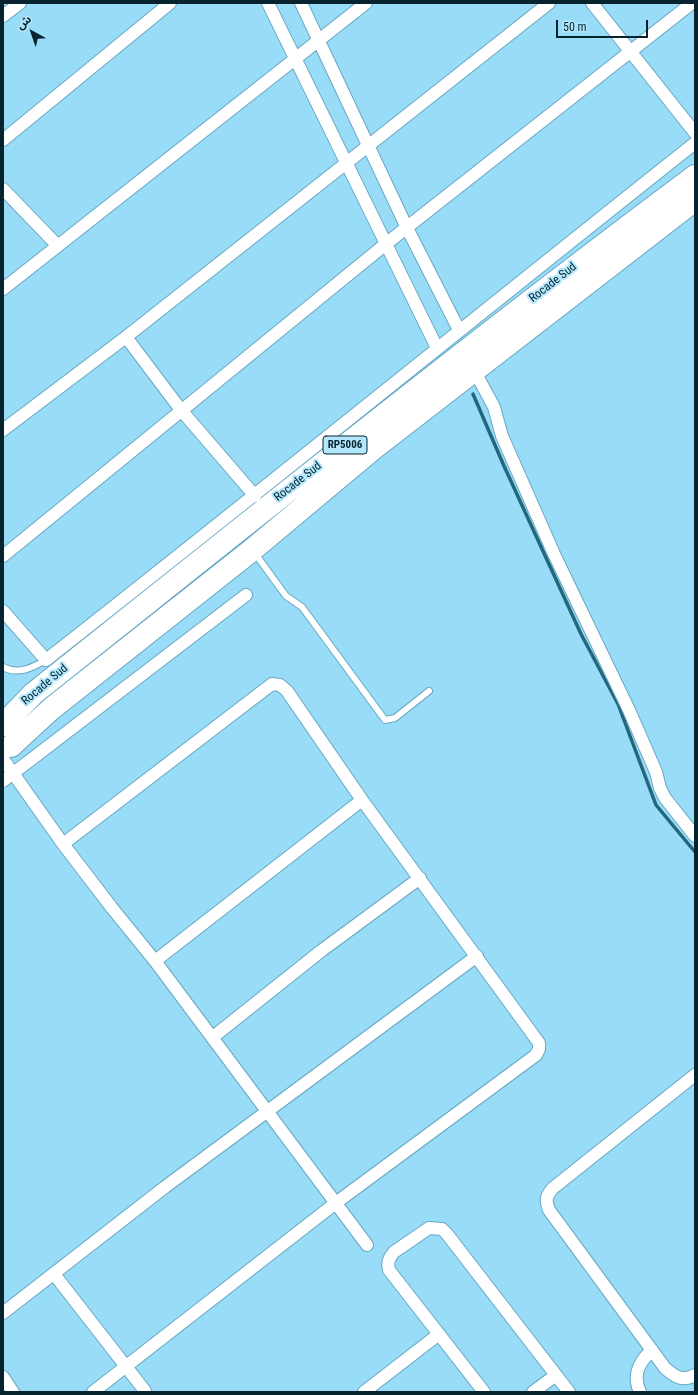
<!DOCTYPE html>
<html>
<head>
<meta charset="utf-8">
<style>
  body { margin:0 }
  #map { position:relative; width:698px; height:1395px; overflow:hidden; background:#99dcf7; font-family:"Roboto Condensed","Noto Sans Arabic",sans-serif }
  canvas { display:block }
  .frame { position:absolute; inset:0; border:4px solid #07232e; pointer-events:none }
  .north { position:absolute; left:12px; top:12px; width:40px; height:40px; -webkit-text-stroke:3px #b2e7fd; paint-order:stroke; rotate:320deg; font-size:11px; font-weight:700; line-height:16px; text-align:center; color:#07232e }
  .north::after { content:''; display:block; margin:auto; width:14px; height:18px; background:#07232e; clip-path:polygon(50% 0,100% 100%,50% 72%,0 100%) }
  .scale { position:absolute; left:556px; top:20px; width:92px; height:18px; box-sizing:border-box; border:2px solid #07232e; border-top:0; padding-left:5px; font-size:12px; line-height:14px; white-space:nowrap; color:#07232e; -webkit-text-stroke:3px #b2e7fd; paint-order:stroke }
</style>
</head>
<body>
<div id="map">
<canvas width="698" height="1395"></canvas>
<div class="frame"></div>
<div class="north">ش</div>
<div class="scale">50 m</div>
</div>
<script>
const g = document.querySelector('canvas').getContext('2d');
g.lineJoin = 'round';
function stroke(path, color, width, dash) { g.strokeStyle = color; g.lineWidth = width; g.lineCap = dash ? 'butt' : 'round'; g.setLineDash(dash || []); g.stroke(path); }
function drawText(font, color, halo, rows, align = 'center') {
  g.font = font + ' "Roboto Condensed",sans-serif'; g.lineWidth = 4; g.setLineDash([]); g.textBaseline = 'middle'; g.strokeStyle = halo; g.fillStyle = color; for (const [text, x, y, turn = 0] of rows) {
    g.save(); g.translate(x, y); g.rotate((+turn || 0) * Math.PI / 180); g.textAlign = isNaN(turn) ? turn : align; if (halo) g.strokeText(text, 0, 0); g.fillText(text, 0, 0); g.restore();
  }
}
const stream = new Path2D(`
  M473 394 504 466 581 634 618 704 656 805 695 852`);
const lane = new Path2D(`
  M254 552 286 596 302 607 385 720 395 718 429 691
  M3 667C18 675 32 668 46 660`);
const street = new Path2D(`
  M268 3 437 348
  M301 3 407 228 459 330
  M592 3 695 133
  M3 16 20 3
  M3 140 170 3
  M3 189 57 245
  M3 289 366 3
  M126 337 181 410 255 496
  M474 370 494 407 502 436 554 554 629 710 656 772 660 788 665 798 695 836
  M3 430 126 337 549 3
  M3 556 387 243 692 3
  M3 611 46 660C264 489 478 315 695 143
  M3 759 63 844 112 908 155 961 367 1245
  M3 781 246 595
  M63 844 272 684 280 685 287 691 362 800 539 1043V1049L536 1055 337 1202 93 1392
  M155 961 362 800
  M213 1037 321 951 420 878
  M695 1075 553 1188C546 1196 545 1200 549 1210L665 1368C675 1377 683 1382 695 1375
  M54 1274 145 1391
  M3 1313 165 1187 477 956
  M3 1377 13 1392
  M364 1392 439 1334
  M484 1392 389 1270C387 1262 389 1258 394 1252L429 1228 442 1229 447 1234 569 1392
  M533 1392 556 1375
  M640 1392C632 1375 639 1362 652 1350`);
const highway = new Path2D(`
  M3 725 34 693C253 519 471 343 695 176
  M11 746 51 709 252 550 374 448 695 200`);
const shields = [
  [345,445,44]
];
const shieldNames = [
  ["RP5006",345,445]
];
const streetNames = [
  ["Rocade Sud",553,283,-38],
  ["Rocade Sud",298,482,-38],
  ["Rocade Sud",45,685,-40]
];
stroke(stream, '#23667d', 3.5);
stroke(lane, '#67a8c3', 8);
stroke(street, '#67a8c3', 14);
stroke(highway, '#67a8c3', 24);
stroke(lane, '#fff', 6);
stroke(street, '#fff', 12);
stroke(highway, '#fff', 22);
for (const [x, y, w] of shields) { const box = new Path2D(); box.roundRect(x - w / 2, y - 9, w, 18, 3); g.fillStyle = '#b2e7fd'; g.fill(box); stroke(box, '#07232e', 1); }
drawText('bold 11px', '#07232e', null, shieldNames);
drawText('12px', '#07232e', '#b2e7fd', streetNames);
</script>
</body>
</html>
